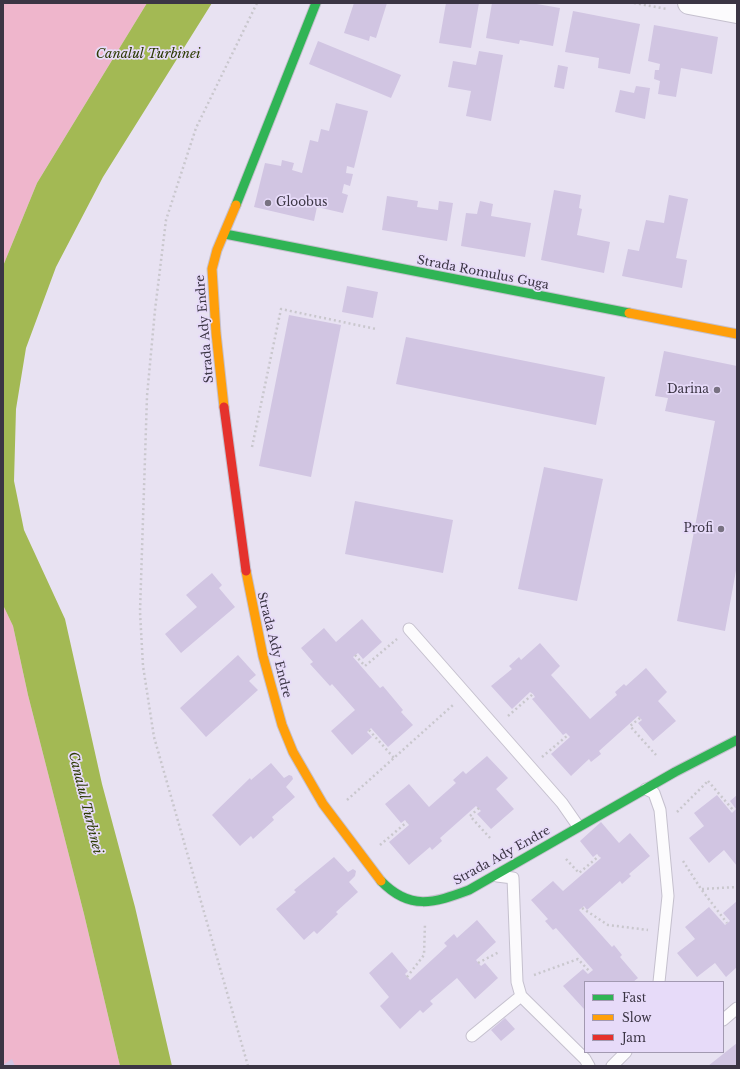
<!DOCTYPE html>
<html>
<head>
<meta charset="utf-8">
<style>
  body { margin:0 }
  #map { position:relative; width:740px; height:1069px; overflow:hidden; background:#e8e2f2; font-family:"Libre Baskerville",serif }
  canvas { display:block }
  .frame { position:absolute; inset:0; border:4px solid #3b3544; pointer-events:none }
  .legend { position:absolute; left:584px; top:981px; width:140px; height:72px; box-sizing:border-box; background:#e7dbf9; border:1px solid #a299b1; margin:0; padding:5px 7px; list-style:none; font-size:12px; color:#3b3544 }
  .legend li { display:flex; align-items:center; gap:8px; height:20px }
  .legend b { width:20px; border:1px solid #a299b1 }
</style>
</head>
<body>
<div id="map">
<canvas width="740" height="1069"></canvas>
<div class="frame"></div>
<ul class="legend">
<li><b style="height:5px;background:#30b455"></b>Fast</li>
<li><b style="height:5px;background:#ff9f0a"></b>Slow</li>
<li><b style="height:5px;background:#e5322d"></b>Jam</li>
</ul>
</div>
<script>
const g = document.querySelector('canvas').getContext('2d');
g.lineJoin = 'round';
function fillPath(path, color) { g.fillStyle = color; g.fill(path, 'evenodd'); }
function stroke(path, color, width, dash) { g.strokeStyle = color; g.lineWidth = width; g.lineCap = dash ? 'butt' : 'round'; g.setLineDash(dash || []); g.stroke(path); }
function drawText(font, color, halo, rows, align = 'center') {
  g.font = font + ' "Libre Baskerville",serif'; g.lineWidth = 3.5; g.setLineDash([]); g.textBaseline = 'middle'; g.strokeStyle = halo; g.fillStyle = color; for (const [text, x, y, turn = 0] of rows) {
    g.save(); g.translate(x, y); g.rotate((+turn || 0) * Math.PI / 180); g.textAlign = isNaN(turn) ? turn : align; if (halo) g.strokeText(text, 0, 0); g.fillText(text, 0, 0); g.restore();
  }
}
const green = new Path2D(`
  M3 3H147L37 183 3 266Z
  M3 605 13 626 28 695 84 914 120 1066H3Z`);
const water = new Path2D(`
  M147 3H212L103 177 56 267 26 348 16 409 14 481 24 530 65 619 102 784 135 907 172 1066H120L84 914 28 695 13 626 3 605V266L37 183Z`);
const building = new Path2D(`
  M354 3H387L376 38 370 36 369 41 344 33Z
  M446 3H479L471 48 439 43Z
  M492 3H531L560 8 553 46 520 40 519 44 486 38Z
  M573 11 640 24 630 74 598 68 599 58 565 52Z
  M654 25 718 37 712 74 681 68 676 97 658 94 660 81 654 79 655 70H659L660 64 648 61Z
  M318 41 401 75 391 98 309 64Z
  M479 51 503 55 491 121 466 116 471 91 448 87 453 61 476 65Z
  M558 65 568 67 564 89 554 87Z
  M636 86 650 88 645 119 615 112 620 90 634 93Z
  M336 103 368 111 354 168 347 166 346 173 353 174 350 186 344 184 342 193 348 195 343 213 317 207 314 221 254 207 265 163 281 166 282 160 294 163 292 170 302 173 310 140 318 142 321 129 329 131Z
  M554 190 581 195 579 208 582 209 577 235 610 242 604 273 541 260Z
  M669 195 688 199 676 258 687 260 682 288 622 276 628 249 639 251 646 220 664 223Z
  M387 196 418 201 417 207 438 210 439 201 453 203 447 241 382 230Z
  M480 201 493 204 491 216 531 223 525 257 461 246 466 213 477 214Z
  M347 286 378 292 373 318 342 312Z
  M289 315 341 325 311 477 259 466Z
  M406 337 605 377 596 425 396 384Z
  M664 351 737 366V565L725 631 677 621 715 421 665 411 668 398 655 396Z
  M544 467 603 479 577 601 518 589Z
  M355 501 453 520 443 573 345 554Z
  M212 573 222 585 219 588 235 607 181 653 165 634 197 607 186 595Z
  M362 619 382 642 363 659 358 653 353 657 380 688 383 686 403 710 401 712 413 725 388 747 371 728 367 732 372 737 352 755 331 731 355 710 332 684 330 686 310 664 313 662 301 648 324 628 336 642Z
  M540 643 560 666 551 675 590 719 617 695 615 692 624 684 626 686 646 668 667 692 658 701 676 721 653 741 638 723 642 720 638 716 599 751 601 754 591 762 589 759 571 776 551 754 570 737 566 733 563 735 532 699 535 697 533 694 530 692 512 709 491 686 512 669 509 666 519 657 521 660Z
  M238 655 256 675 249 681 258 690 206 737 180 708Z
  M487 756 508 778 496 789 514 809 491 829 477 814 481 811 476 806 440 838 442 841 432 850 430 847 409 865 389 842 409 825 405 820 401 823 385 804 409 784 429 807 456 783 453 780 463 771 466 774Z
  M271 763 284 778 289 775 292 776 293 779 286 787 295 797 272 817 274 820 253 839 251 836 240 846 212 815 250 778 251 780Z
  M717 795 732 813 736 809 730 801 737 795V866L724 850 709 863 689 838 704 826 694 813Z
  M601 822 619 843 630 833 650 856 629 874 631 876 622 884 620 881 587 910 584 906 579 910 612 947 614 945 622 955 620 957 638 978 633 982H585L584 1009 563 986 583 969 588 974 593 970 556 928 553 930 545 921 548 919 531 900 553 881 563 891 601 858 597 854 593 857 580 841Z
  M334 857 348 872 353 869 356 871 355 876 349 882 358 892 336 912 338 914 317 934 314 931 304 940 276 909 296 892 294 890Z
  M737 901V967L726 977 715 963 697 977 677 953 695 939 685 927 709 907 725 925 730 921 723 913Z
  M477 920 496 942 476 960 481 966 485 963 498 978 475 999 457 978 430 1001 433 1004 423 1013 420 1010 400 1029 380 1006 389 997 369 973 392 952 408 971 405 974 410 980 447 946 444 943 454 934 457 938Z
  M505 1018 515 1029 501 1041 491 1030Z
  M737 1043V1066H708Z
  M12 1059 15 1066H3V1065Z`);
const path = new Path2D(`
  M634 3 667 9
  M252 447 281 309 376 329
  M355 655 365 666 397 639
  M508 716 533 694
  M640 718 630 726 656 755
  M369 730 394 758
  M542 757 568 735
  M708 781 734 811
  M347 800 453 705
  M479 808 470 816 490 838
  M677 812 707 782
  M380 845 407 822
  M566 859 579 873 599 856
  M683 861 701 889 727 923
  M702 889 737 887
  M582 908 608 925 648 930
  M478 963 499 952
  M534 975 578 959 590 972
  M407 977 424 955 425 923
  M248 1066 154 737 143 666 140 612 147 396 155 310 166 220 196 128 257 3`);
const lane = new Path2D(`
  M409 629 562 803 578 826
  M646 789 654 793 660 810 668 896 659 982
  M497 876 513 878 517 982 521 996 585 1059 589 1066
  M723 1020 737 1008
  M472 1036 521 996
  M612 1066 626 1052`);
const street = new Path2D(`
  M689 3 737 12`);
const fast = new Path2D(`
  M236 205 316 3
  M225 234 629 313
  M381 881C410 911 434 903 469 890L675 772 737 740`);
const slow = new Path2D(`
  M629 313 737 334
  M224 407 216 333 212 269 217 250 236 205
  M246 571 263 656 282 725 293 752 323 804 381 881`);
const jam = new Path2D(`
  M224 407 246 571`);
const markers = [
  [268,203,4,"#787281"],
  [717,390,4,"#787281"],
  [721,529,4,"#787281"]
];
const poiNames = [
  ["Gloobus",276,203,"left"],
  ["Darina",709,390],
  ["Profi",713,529]
];
const streetNames = [
  ["Strada Romulus Guga",483,273,11],
  ["Strada Ady Endre",205,329,-95],
  ["Strada Ady Endre",274,645,76],
  ["Strada Ady Endre",502,856,-29]
];
const waterNames = [
  ["Canalul Turbinei",148,54],
  ["Canalul Turbinei",85,803,76]
];
fillPath(green, '#efb6cc');
fillPath(water, '#a3b954');
fillPath(building, '#d1c5e2');
stroke(lane, '#c5c0ce', 13);
stroke(street, '#c5c0ce', 24);
stroke(fast, '#c5c0ce', 11);
stroke(slow, '#c5c0ce', 11);
stroke(jam, '#c5c0ce', 11);
stroke(path, '#c9c7cd', 2.5, [2, 3]);
stroke(lane, '#fcfbfd', 11);
stroke(street, '#fcfbfd', 22);
stroke(fast, '#30b455', 9);
stroke(slow, '#ff9f0a', 9);
stroke(jam, '#e5322d', 9);
for (const [x, y, r, color] of markers) { const dot = new Path2D(); dot.arc(x, y, r, 0, 2 * Math.PI); g.fillStyle = color; g.fill(dot); stroke(dot, '#e7dbf9', 1.5); }
drawText('12px', '#3b3544', '#e7dbf9', poiNames, 'right');
drawText('12px', '#3b3544', '#e7dbf9', streetNames);
drawText('italic 13px', '#2d3b04', '#e7dbf9', waterNames);
</script>
</body>
</html>
